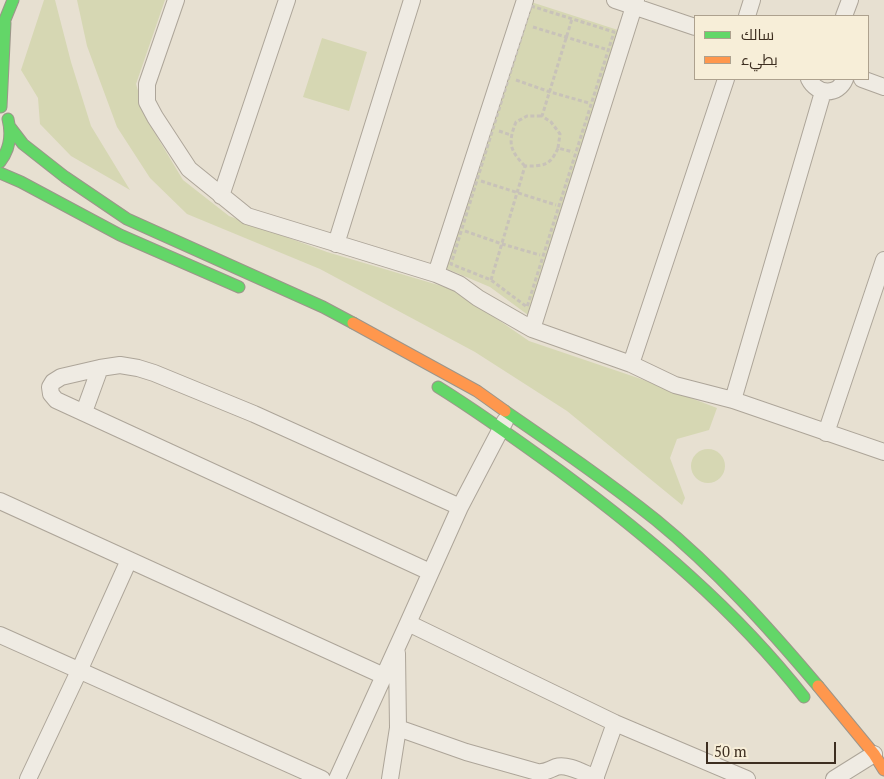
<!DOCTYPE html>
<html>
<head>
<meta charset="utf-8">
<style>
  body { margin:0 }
  #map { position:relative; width:884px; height:779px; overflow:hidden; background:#e7e0d1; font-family:"PT Serif",Cairo,serif }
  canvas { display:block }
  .legend { position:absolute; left:694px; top:15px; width:175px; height:65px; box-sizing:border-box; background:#f7eed8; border:1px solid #ada18e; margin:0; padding:6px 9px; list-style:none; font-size:15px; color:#3d2e20 }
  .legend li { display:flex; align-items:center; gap:10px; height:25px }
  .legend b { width:25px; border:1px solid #ada18e }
  .scale { position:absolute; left:706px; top:742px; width:130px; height:22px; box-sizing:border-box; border:2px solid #3d2e20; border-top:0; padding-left:6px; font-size:15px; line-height:18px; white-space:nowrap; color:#3d2e20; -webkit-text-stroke:4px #f7eed8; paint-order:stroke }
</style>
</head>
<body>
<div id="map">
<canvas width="884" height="779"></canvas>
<ul class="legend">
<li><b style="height:6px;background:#63d668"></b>سالك</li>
<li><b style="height:6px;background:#ff974d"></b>بطيء</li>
</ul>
<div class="scale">50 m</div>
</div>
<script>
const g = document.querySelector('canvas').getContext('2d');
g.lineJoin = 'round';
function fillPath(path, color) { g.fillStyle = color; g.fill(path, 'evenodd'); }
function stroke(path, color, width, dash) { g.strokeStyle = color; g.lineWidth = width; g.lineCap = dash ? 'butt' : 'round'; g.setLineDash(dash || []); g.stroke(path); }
const green = new Path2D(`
  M44 0H55L71 62 91 126 130 190 71 156 40 124 38 98 21 70Z
  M77 0H165L136 84 147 120 183 180 229 216 327 252 455 290 529 341 641 379 717 408 709 430 677 439 670 458 685 498 682 505 567 411 475 352 320 269 187 214 150 178 117 127 87 46Z
  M528 1 621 31 528 315 490 287 445 268Z
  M322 38 367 52 349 111 303 97Z
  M691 466a17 17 0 1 1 34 0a17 17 0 1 1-34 0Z`);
const path = new Path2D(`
  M531 6 614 32 527 307 491 280 451 264Z
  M533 27 605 49
  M516 80 550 92 589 103
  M499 131 511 135
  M558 148 560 134 551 122 542 116 572 19
  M525 166C509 150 508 142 516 122L527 116H542
  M481 181 556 205
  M465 231 502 244 540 255
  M491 280 525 166C544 166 550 166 558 148L573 152`);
const street = new Path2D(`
  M176 0 147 84V102L155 117 189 169 247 216 436 274 459 284 478 298 532 329 631 364 675 385 733 400 884 452
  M615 0 695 27
  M747 16 752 0
  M844 16 850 0
  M809 79C817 95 838 96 845 79
  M862 79 884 87
  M221 196 287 0
  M336 244 412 0
  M436 274 525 0
  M532 329 636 0
  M631 364 726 79
  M733 400 823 92
  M84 412 100 368
  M505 421 460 507 408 623 615 723 747 779
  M826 433 884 260
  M0 501 384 676
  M430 572 56 400 51 394 50 387 53 382 61 377 100 368 120 365 138 368 154 373 254 414 460 507
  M0 635 322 779
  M398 728 466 752 537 772C546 773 548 770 556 767 567 763 585 774 596 778
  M28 779 79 671 129 560
  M337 779 408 623
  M390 779 398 728 397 653
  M595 779 615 723
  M834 779 874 754`);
const fast = new Path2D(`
  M0 32 13 0
  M1 107 5 23
  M10 127 23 144 65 177 127 219 323 307 353 323
  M0 162C10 149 12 135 8 119
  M0 173 21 182 120 235 239 287
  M438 387C480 413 520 442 560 471 649 537 735 609 804 697
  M505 411C556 446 607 481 656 520 716 569 768 627 818 686`);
const slow = new Path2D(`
  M353 323 477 391 505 411
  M818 686 874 754 884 770`);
fillPath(green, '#d6d7b3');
stroke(street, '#ada599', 18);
stroke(fast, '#9c958a', 13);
stroke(slow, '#9c958a', 13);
stroke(path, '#c8c2b9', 3, [4, 2.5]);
stroke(street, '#efebe3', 16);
stroke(fast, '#63d668', 11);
stroke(slow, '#ff974d', 11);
</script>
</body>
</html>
